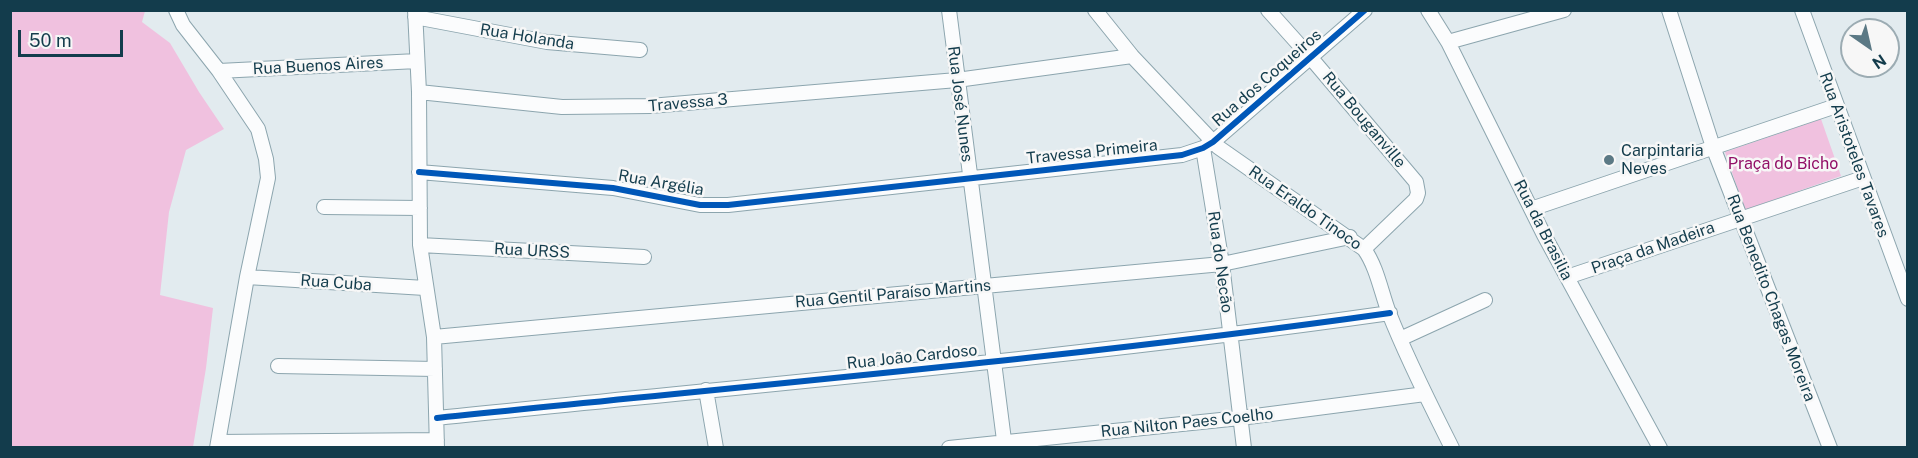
<!DOCTYPE html>
<html>
<head>
<meta charset="utf-8">
<style>
  body { margin:0 }
  #map { position:relative; width:1918px; height:458px; overflow:hidden; background:#e2ebef; font-family:"Public Sans",sans-serif }
  canvas { display:block }
  .frame { position:absolute; inset:0; border:12px solid #133c4c; pointer-events:none }
  .north { position:absolute; left:1840px; top:18px; width:60px; height:60px; box-sizing:border-box; background:#f7f7f7; border:2px solid #9cacb3; border-radius:50%; rotate:146deg; font-size:16px; font-weight:700; line-height:24px; text-align:center; color:#133c4c }
  .north::after { content:''; display:block; margin:auto; width:21px; height:27px; background:#5b7985; clip-path:polygon(50% 0,100% 100%,50% 72%,0 100%) }
  .scale { position:absolute; left:18px; top:30px; width:105px; height:27px; box-sizing:border-box; border:3px solid #133c4c; border-top:0; padding-left:8px; font-size:18px; line-height:21px; white-space:nowrap; color:#133c4c; -webkit-text-stroke:4px #f7f7f7; paint-order:stroke }
</style>
</head>
<body>
<div id="map">
<canvas width="1918" height="458"></canvas>
<div class="frame"></div>
<div class="north">N</div>
<div class="scale">50 m</div>
</div>
<script>
const g = document.querySelector('canvas').getContext('2d');
g.lineJoin = 'round';
function fillPath(path, color) { g.fillStyle = color; g.fill(path, 'evenodd'); }
function stroke(path, color, width, dash) { g.strokeStyle = color; g.lineWidth = width; g.lineCap = dash ? 'butt' : 'round'; g.setLineDash(dash || []); g.stroke(path); }
function drawText(font, color, halo, rows, align = 'center') {
  g.font = font + ' "Public Sans",sans-serif'; g.lineWidth = 5; g.setLineDash([]); g.textBaseline = 'middle'; g.strokeStyle = halo; g.fillStyle = color; for (const [text, x, y, turn = 0] of rows) {
    g.save(); g.translate(x, y); g.rotate((+turn || 0) * Math.PI / 180); g.textAlign = isNaN(turn) ? turn : align; if (halo) g.strokeText(text, 0, 0); g.fillText(text, 0, 0); g.restore();
  }
}
const green = new Path2D(`
  M10 11H145L142 22 170 43 199 92 224 129 186 150 169 212 160 295 213 308 206 368 193 447H11Z
  M1821 119 1841 176 1745 210 1725 152Z`);
const street = new Path2D(`
  M176 10 183 25 219 71 258 129 266 159 268 178 247 277 217 448
  M415 10 419 92 420 245 434 337 437 448
  M949 10 1005 448
  M1095 10 1132 56 1218 147 1364 249C1377 267 1381 292 1389 313 1407 359 1430 404 1452 448
  M1268 10 1311 58 1416 182 1418 193 1416 199 1364 249
  M1428 10 1448 42 1544 235 1660 448
  M1669 10 1713 147 1830 448
  M1802 10 1908 299
  M415 17 547 42 640 50
  M1448 42 1564 10
  M219 71 417 61
  M419 92 562 107 650 106 957 80 1132 56
  M1203 148 1222 264 1244 448
  M419 172 613 188 700 205H728L1182 155 1203 148 1213 142 1365 10
  M324 207 420 208
  M1531 209 1836 106
  M420 245 644 257
  M247 277 425 288
  M1567 277 1863 178
  M434 337 1222 264 1350 237
  M1400 339 1485 300
  M278 366 435 369
  M706 390 716 448
  M437 418C755 385 1073 358 1390 313
  M218 442 437 440
  M949 448 1240 418 1425 394`);
const cycleway = new Path2D(`
  M419 172 613 188 700 205H728L1182 155 1203 148 1213 142 1365 10
  M437 418C755 385 1073 358 1390 313`);
const markers = [
  [1609,160,6,"#5b7985"]
];
const streetNames = [
  ["Rua Holanda",527,37,9],
  ["Rua Buenos Aires",318,66,-3],
  ["Rua dos Coqueiros",1267,78,-41],
  ["Travessa 3",688,103,-5],
  ["Rua José Nunes",960,104,83],
  ["Rua Bouganville",1364,120,50],
  ["Travessa Primeira",1092,152,-6],
  ["Rua Aristoteles Tavares",1854,155,70],
  ["Rua Argélia",661,183,10],
  ["Rua Eraldo Tinoco",1305,208,35],
  ["Rua da Brasilia",1543,230,63],
  ["Praça da Madeira",1653,248,-19],
  ["Rua URSS",532,251,3],
  ["Rua do Necão",1220,262,82],
  ["Rua Cuba",336,283,4],
  ["Rua Gentil Paraíso Martins",893,294,-5],
  ["Rua Benedito Chagas Moreira",1771,298,69],
  ["Rua João Cardoso",912,357,-6],
  ["Rua Nilton Paes Coelho",1187,423,-6]
];
const poiNames = [
  ["Carpintaria",1621,151],
  ["Neves",1621,169]
];
const parkNames = [
  ["Praça do Bicho",1783,164]
];
fillPath(green, '#f0c1df');
stroke(street, '#8ca5ae', 16);
stroke(street, '#fbfcfd', 14);
stroke(cycleway, '#0057b8', 6);
for (const [x, y, r, color] of markers) { const dot = new Path2D(); dot.arc(x, y, r, 0, 2 * Math.PI); g.fillStyle = color; g.fill(dot); stroke(dot, '#f7f7f7', 2); }
drawText('16px', '#133c4c', '#f7f7f7', streetNames);
drawText('16px', '#133c4c', '#f7f7f7', poiNames, 'left');
drawText('16px', '#920f67', '#f7f7f7', parkNames);
</script>
</body>
</html>
